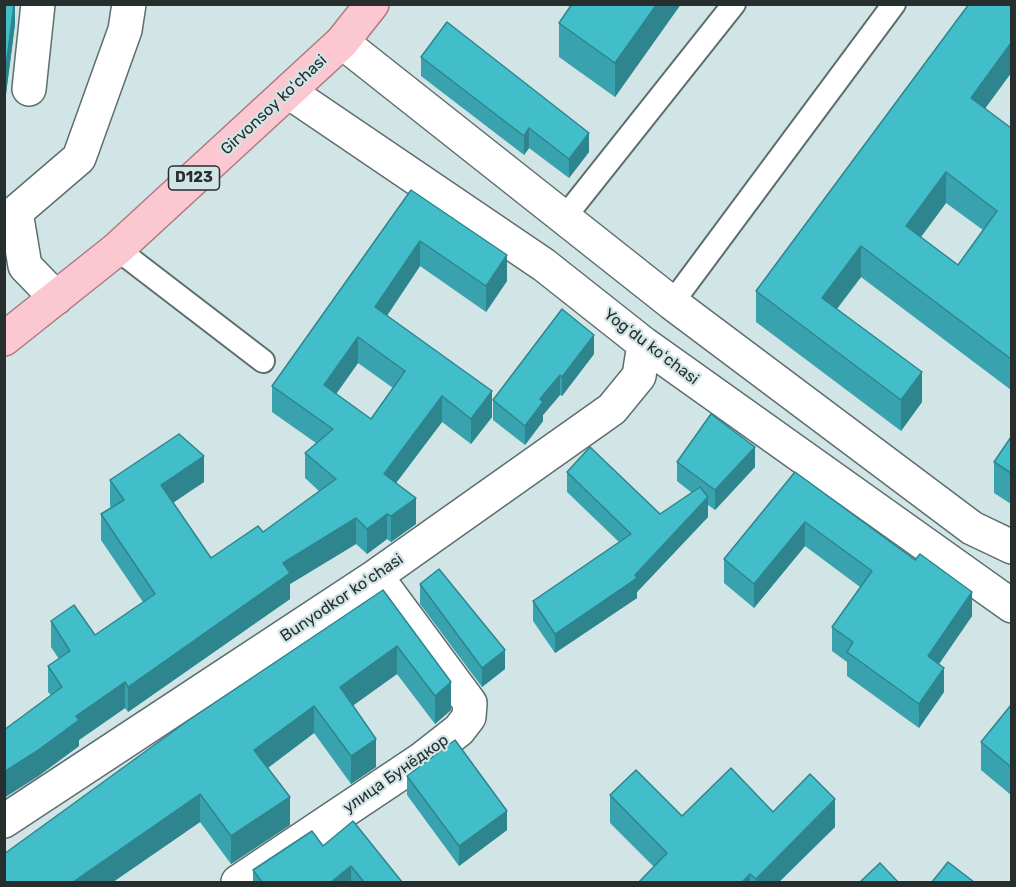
<!DOCTYPE html>
<html>
<head>
<meta charset="utf-8">
<style>
  body { margin:0 }
  #map { position:relative; width:1016px; height:887px; overflow:hidden; background:#d1e4e6; font-family:Rubik,sans-serif }
  canvas { display:block }
  .frame { position:absolute; inset:0; border:6px solid #262e2e; pointer-events:none }
</style>
</head>
<body>
<div id="map">
<canvas width="1016" height="887"></canvas>
<div class="frame"></div>
</div>
<script>
const g = document.querySelector('canvas').getContext('2d');
g.lineJoin = 'round';
function stroke(path, color, width, dash) { g.strokeStyle = color; g.lineWidth = width; g.lineCap = dash ? 'butt' : 'round'; g.setLineDash(dash || []); g.stroke(path); }
function fillPath(path, color) { g.fillStyle = color; g.fill(path, 'evenodd'); }
function drawText(font, color, halo, rows, align = 'center') {
  g.font = font + ' Rubik,sans-serif'; g.lineWidth = 4.5; g.setLineDash([]); g.textBaseline = 'middle'; g.strokeStyle = halo; g.fillStyle = color; for (const [text, x, y, turn = 0] of rows) {
    g.save(); g.translate(x, y); g.rotate((+turn || 0) * Math.PI / 180); g.textAlign = isNaN(turn) ? turn : align; if (halo) g.strokeText(text, 0, 0); g.fillText(text, 0, 0); g.restore();
  }
}
const lane = new Path2D(`
  M564 218 734 4
  M117 249 263 361
  M672 303 894 4`);
const street = new Path2D(`
  M342 42 672 303 972 528 1012 547
  M29 89 38 4
  M289 92 544 265 644 344 1012 606
  M56 298 25 266 16 212 79 158 125 30 129 4
  M4 821 376 576 612 409 639 376 644 344
  M238 882 422 759 459 730 469 717 470 703 376 576`);
const primary = new Path2D(`
  M4 339 117 249 342 42 372 4`);
const wall = new Path2D(`
  M4 4H15V24L6 94H4Z
  M681 4 615 97 559 57V23Z
  M1011 4V74V73L985 108 1011 128V390L861 277 837 309 922 402 901 431 756 322V291ZM946 203 983 230 958 265 921 237Z
  M421 57 589 152 569 178 529 148 524 155 421 76Z
  M411 190 507 281 486 312 420 266 387 316 492 417 471 444 442 422 396 483 416 524 391 542 387 539 367 554 356 544 290 584V599L128 712 125 708 79 740V746L37 777 51 695 48 692V666L59 659 51 647V621L95 635 143 602 101 540V514L111 508 110 506V480L204 482 173 502 211 558 263 532 319 491 305 478V453L316 443 272 412V386ZM358 363 393 388 371 419 336 394Z
  M594 354 562 396 560 395 543 415V421L525 445 493 420V400Z
  M1011 438V504L994 493V462Z
  M677 462 755 467 715 510 708 505V517L637 592V598L555 653 533 621V601L619 542 567 492V472L660 514 692 493 677 481Z
  M795 472 972 616 939 664 944 692 919 728 847 676V662L832 651V627L860 587 805 546 754 608 724 583V559Z
  M420 584 505 669 482 687 420 604Z
  M383 590 451 710 435 724 397 674 353 705 376 767 351 784 314 733 268 768 290 825 231 864 200 822 113 882Z
  M1011 705V795L981 770V742Z
  M407 776 507 830 459 866 407 795Z
  M610 795 682 816 773 812 835 827 779 882H639L654 867 610 823Z
  M323 846 402 882H253V870Z`);
const shadedWall = new Path2D(`
  M14 4H15V24L6 94V67Z
  M657 4H681L615 97V63Z
  M1011 43V73L971 128V98Z
  M529 128V148L524 155V136Z
  M589 133V152L569 178V159Z
  M946 172V203L906 257V226Z
  M420 241V266L375 333V307Z
  M861 246V277L822 328V298Z
  M507 255V281L486 312V286Z
  M594 335V354L562 396V377Z
  M358 337V363L324 411V385Z
  M922 372V402L901 431V400Z
  M560 375V395L543 415V421L525 445V426L540 399Z
  M492 391V417L471 444V419Z
  M442 396V422L384 499V474Z
  M755 447V467L715 510V490Z
  M204 456V482L161 511V485Z
  M708 497V517L637 592V598L555 653V634L635 575Z
  M416 498V524L391 542V516Z
  M387 514V539L367 554V529Z
  M356 518V544L290 584V599L128 712V687L283 563Z
  M805 522V546L754 608V584Z
  M972 592V616L928 680V656Z
  M397 646V674L340 715V687Z
  M505 650V669L482 687V668Z
  M944 668V692L919 728V704Z
  M125 682V708L79 740V746L37 777 4 798V772L76 716Z
  M451 682V710L435 724V696Z
  M314 706V733L254 778V750Z
  M376 739V767L351 784V756Z
  M200 794V822L113 882H73Z
  M290 797V825L231 864V836Z
  M835 799V827L779 882H756V879Z
  M507 811V830L459 866V846Z
  M351 866V882H331Z
  M750 874V882H742Z`);
const building = new Path2D(`
  M4 4H14L6 67H4Z
  M572 4H657L615 63 559 23Z
  M969 4H1011V44V43L971 98 1011 128V359L861 246 822 298 922 372 901 400 756 291ZM946 172 997 211 958 265 906 226Z
  M447 22 589 133 569 159 529 128 524 136 421 57Z
  M411 190 507 255 486 286 420 241 375 307 492 391 471 419 442 396 384 474 416 498 391 516 387 514 367 529 356 518 283 563 290 573 128 687 125 682 76 716 79 720 37 751 4 772V730L62 687 48 666 70 651 51 621 74 605 95 635 155 594 101 514 124 500 110 480 179 434 204 456 161 485 211 558 258 526 263 532 336 479 305 453 333 429 272 386ZM358 337 405 371 371 419 324 385Z
  M562 309 594 335 562 377 560 375 540 399 543 402 525 426 493 400Z
  M711 414 755 447 715 490 677 462Z
  M1011 437V473L994 462Z
  M590 447 660 514 700 487 708 497 635 575 637 578 555 634 533 601 631 534 567 472Z
  M795 472 915 560 920 554 972 592 928 656 944 668 919 704 847 652 853 642 832 627 872 571 805 522 754 584 724 559Z
  M439 569 505 650 482 668 420 584Z
  M383 590 451 682 435 696 397 646 340 687 376 739 351 756 314 706 254 750 290 797 231 836 200 794 73 882H4V854L186 722Z
  M1011 705V767L981 742Z
  M455 740 507 811 459 846 407 776Z
  M731 768 773 812 810 774 835 799 756 879 750 874 742 882H639L667 853 610 795 636 770 682 816Z
  M353 821 402 882H364L351 866 331 882H261H262L253 870 312 831 323 846Z
  M948 862 974 882H932Z
  M880 863 898 882H860Z`);
const shields = [
  [194,178,51]
];
const shieldNames = [
  ["D123",194,178]
];
const streetNames = [
  ["Girvonsoy koʻchasi",274,105,-43],
  ["Yogʻdu koʻchasi",651,347,37],
  ["Bunyodkor koʻchasi",342,598,-34],
  ["улица Бунёдкор",396,774,-35]
];
stroke(lane, '#5d6e70', 26);
stroke(street, '#5d6e70', 36);
stroke(primary, '#af7982', 36);
stroke(lane, '#fff', 22);
stroke(street, '#fff', 33);
stroke(primary, '#fbc7d0', 33);
fillPath(wall, '#38a3ae');
fillPath(shadedWall, '#2e858d');
fillPath(building, '#41beca');
stroke(building, '#2e858d', 1.5);
for (const [x, y, w] of shields) { const box = new Path2D(); box.roundRect(x - w / 2, y - 12, w, 24, 4.5); g.fillStyle = '#d1e4e6'; g.fill(box); stroke(box, '#262e2e', 1.5); }
drawText('bold 15px', '#262e2e', null, shieldNames);
drawText('16px', '#262e2e', '#d1e4e6', streetNames);
</script>
</body>
</html>
